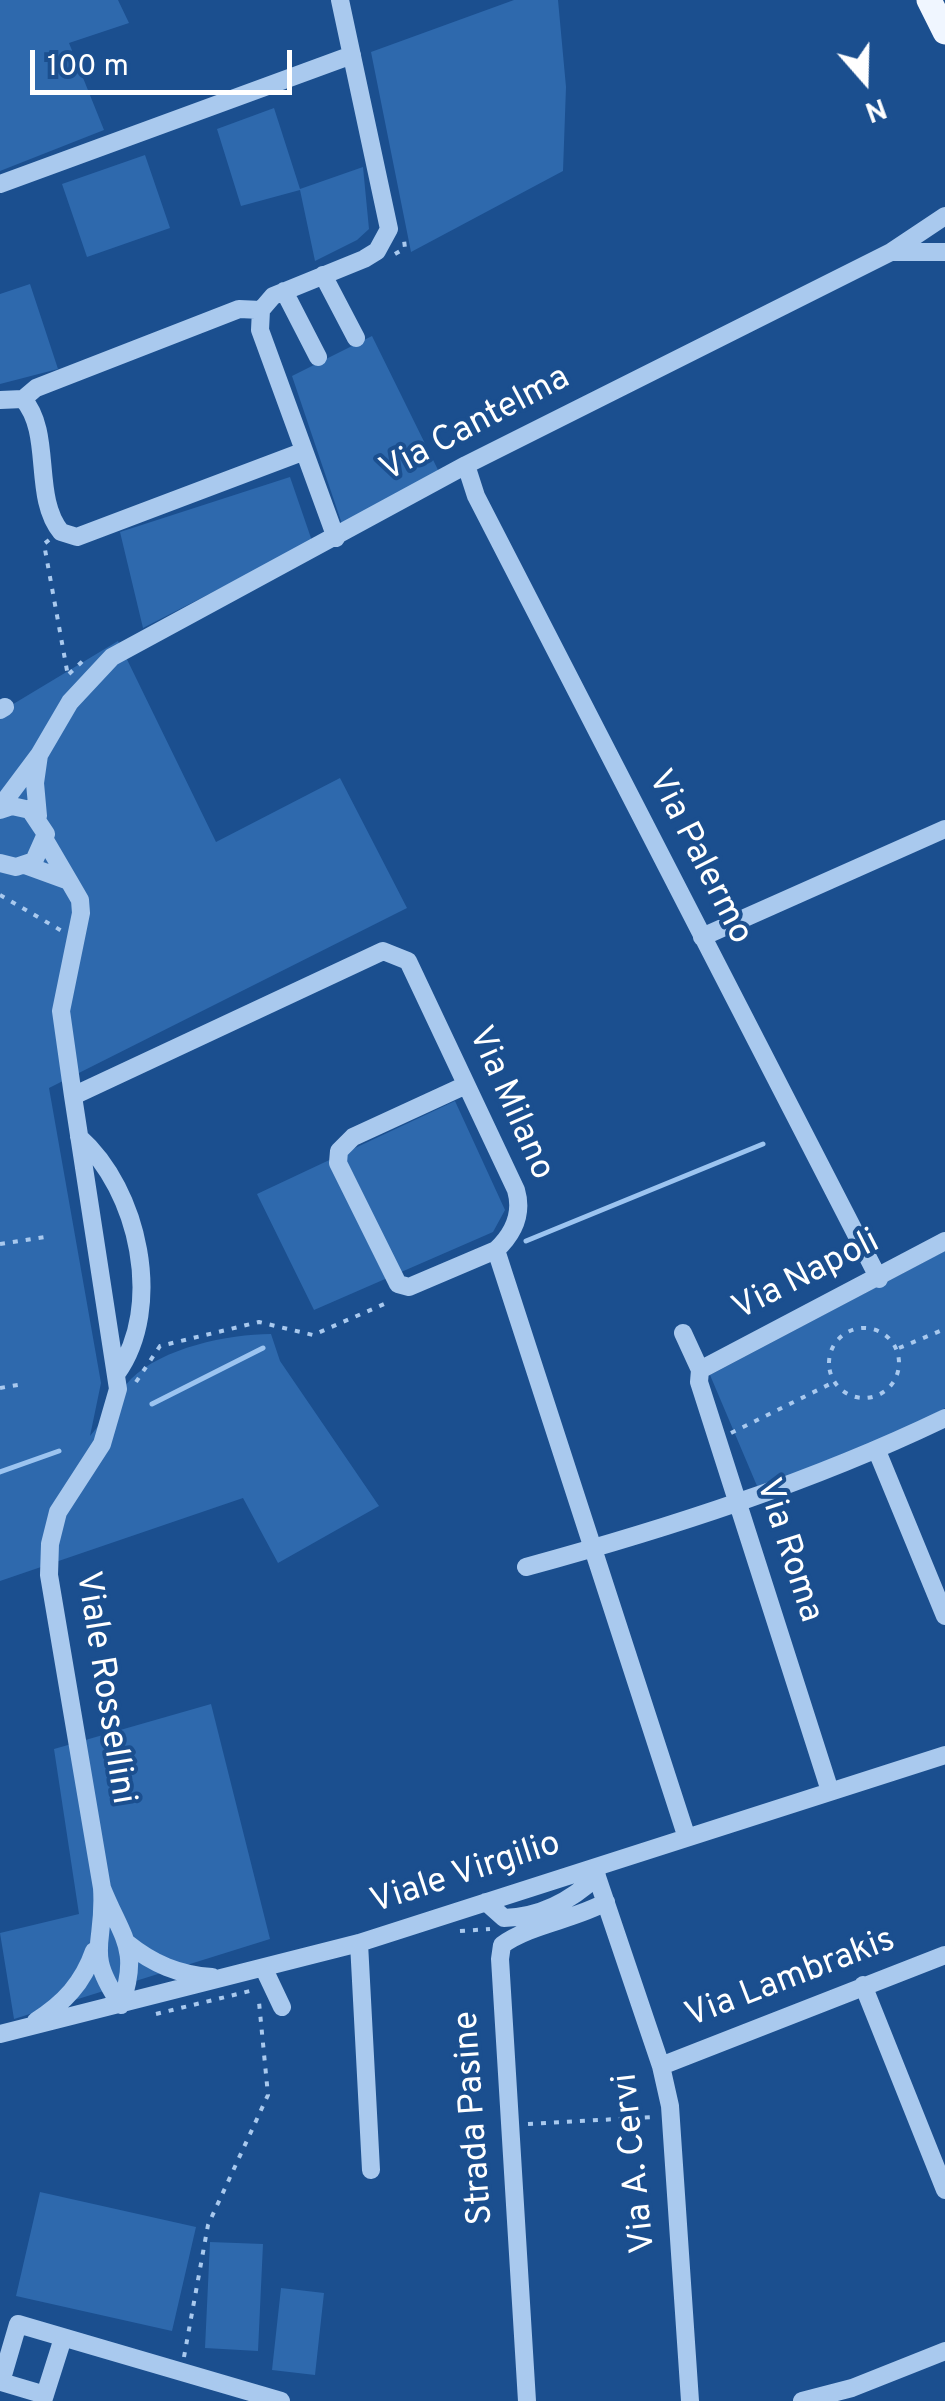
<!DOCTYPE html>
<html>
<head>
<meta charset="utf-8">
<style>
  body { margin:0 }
  #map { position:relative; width:945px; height:2401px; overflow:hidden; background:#1b4f8f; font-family:Overpass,sans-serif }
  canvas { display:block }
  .north { position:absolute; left:815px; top:30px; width:100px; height:100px; -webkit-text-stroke:8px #1b4f8f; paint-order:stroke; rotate:160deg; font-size:28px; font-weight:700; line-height:40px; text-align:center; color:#fff }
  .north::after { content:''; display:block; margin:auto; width:35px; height:45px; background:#fff; clip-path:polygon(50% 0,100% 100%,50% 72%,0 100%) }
  .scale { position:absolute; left:30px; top:50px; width:262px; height:45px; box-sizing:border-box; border:5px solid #fff; border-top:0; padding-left:12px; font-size:30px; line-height:35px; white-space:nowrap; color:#fff; -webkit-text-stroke:8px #1b4f8f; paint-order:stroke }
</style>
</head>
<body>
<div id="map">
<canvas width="945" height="2401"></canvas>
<div class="north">N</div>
<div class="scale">100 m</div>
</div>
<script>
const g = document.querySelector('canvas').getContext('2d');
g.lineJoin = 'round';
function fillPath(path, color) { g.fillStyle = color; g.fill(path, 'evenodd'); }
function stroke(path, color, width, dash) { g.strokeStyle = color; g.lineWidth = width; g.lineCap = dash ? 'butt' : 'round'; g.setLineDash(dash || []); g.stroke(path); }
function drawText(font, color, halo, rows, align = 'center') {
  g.font = font + ' Overpass,sans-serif'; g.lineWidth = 8; g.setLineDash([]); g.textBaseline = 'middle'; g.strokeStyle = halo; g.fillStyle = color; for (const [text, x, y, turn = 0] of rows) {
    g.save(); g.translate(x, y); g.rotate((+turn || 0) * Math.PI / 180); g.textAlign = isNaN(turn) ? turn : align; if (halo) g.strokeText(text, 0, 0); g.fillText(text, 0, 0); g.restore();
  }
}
const green = new Path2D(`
  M0 0H118L129 23 69 43 104 130 0 171Z
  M514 0H558L566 87 563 171 411 252 371 52Z
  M274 108 300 189 363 167 369 229 357 240 315 261 300 190 241 206 217 129Z
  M145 155 170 228 87 257 62 184Z
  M30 284 58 369 0 384V294Z
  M372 336 440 474 342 524 292 376Z
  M290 477 312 541 143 628 120 532Z
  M118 641 216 842 340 778 407 908 49 1088 101 1383 90 1436C105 1420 115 1395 131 1379 162 1348 228 1334 271 1334L280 1361 379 1506 278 1563 243 1498 0 1581V712Z
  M455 1101 505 1210 493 1232 314 1310 257 1194Z
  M945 1251V1408L877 1445 760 1493 710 1375Z
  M211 1704 270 1939 14 2019 0 1933 79 1914 54 1749Z
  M40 2192 196 2227 172 2331 16 2296Z
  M210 2242 263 2244 258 2351 205 2348Z
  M281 2288 324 2293 315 2375 272 2370Z`);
const stream = new Path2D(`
  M526 1241 763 1144
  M152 1404 263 1348
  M0 1472 59 1451`);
const path = new Path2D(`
  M395 254 405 248 404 240
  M49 540 44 544 68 676
  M69 674 87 657
  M0 895 62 931
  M0 1244 45 1237
  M829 1363a35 35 0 1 1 70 0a35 35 0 1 1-70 0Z
  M899 1348 945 1329
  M136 1382 160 1346 259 1322 313 1335 391 1301
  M0 1388 23 1384
  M731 1433 834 1382
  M460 1931 490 1929
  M156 2014 254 1990
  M528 2124 653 2117
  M184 2357 208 2225 268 2095 259 2002`);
const minor = new Path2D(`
  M0 184 352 55
  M892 252H945
  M323 275 356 338
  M284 291 318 357
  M261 310 260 330 336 538
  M23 399C53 433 32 497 61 532L77 537 302 452
  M0 400 23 399 36 388 239 309 261 310 273 296 364 259 377 251 389 229 340 0
  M466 465 476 496 879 1279
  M0 710 5 707
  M39 755 70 702 112 657 466 465 891 252 945 216
  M0 807 39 755 35 783 38 816
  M0 863 16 867 34 861 46 834 30 810 12 806 0 810
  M25 865 69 881 45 840
  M69 881 80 900 81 913 61 1011 73 1096 383 951 408 961 516 1190C523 1214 513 1234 496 1250L686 1835
  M702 937 945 829
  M466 1085 353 1137 339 1151 338 1163 398 1284 409 1287 496 1250
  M73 1096 118 1389 102 1444 58 1512 50 1544 49 1575 102 1888C106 1947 83 1949 121 2005 140 1948 123 1940 102 1888
  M79 1137C139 1190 164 1307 117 1373
  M683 1333 700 1370 699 1382 830 1791
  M700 1370 945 1241
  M877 1451 945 1616
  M526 1567C669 1528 812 1482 945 1418
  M594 1868 661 2066 670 2106 690 2401
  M486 1902 504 1918C541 1917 571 1901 597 1876
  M127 1943C153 1964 179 1975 212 1977
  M359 1943 371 2170
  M264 1969 282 2007
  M863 1985 945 2190
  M36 2021C64 2003 83 1983 94 1951
  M0 2034 359 1943 945 1755
  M661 2066 945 1955
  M45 2395 1 2382 18 2324 281 2401
  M43 2401 63 2338
  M527 2401 500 1959 502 1945C531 1924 574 1920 606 1902
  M802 2401 852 2388 945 2351`);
const major = new Path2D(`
  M929 0 945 32`);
const streetNames = [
  ["Via Cantelma",476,426,-28],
  ["Via Palermo",698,858,63],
  ["Via Milano",509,1104,66],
  ["Via Napoli",807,1277,-27],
  ["Via Roma",787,1551,72],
  ["Viale Rossellini",103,1688,81],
  ["Viale Virgilio",466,1875,-18],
  ["Via Lambrakis",791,1980,-21],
  ["Strada Pasine",476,2118,-94],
  ["Via A. Cervi",637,2163,-96]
];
fillPath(green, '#2e69ad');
stroke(stream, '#9cc4f0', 5);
stroke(path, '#a9c9ee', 4, [5, 8]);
stroke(minor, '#a9c9ee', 18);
stroke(major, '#f0f6ff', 25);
drawText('35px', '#fff', '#1b4f8f', streetNames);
</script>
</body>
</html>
